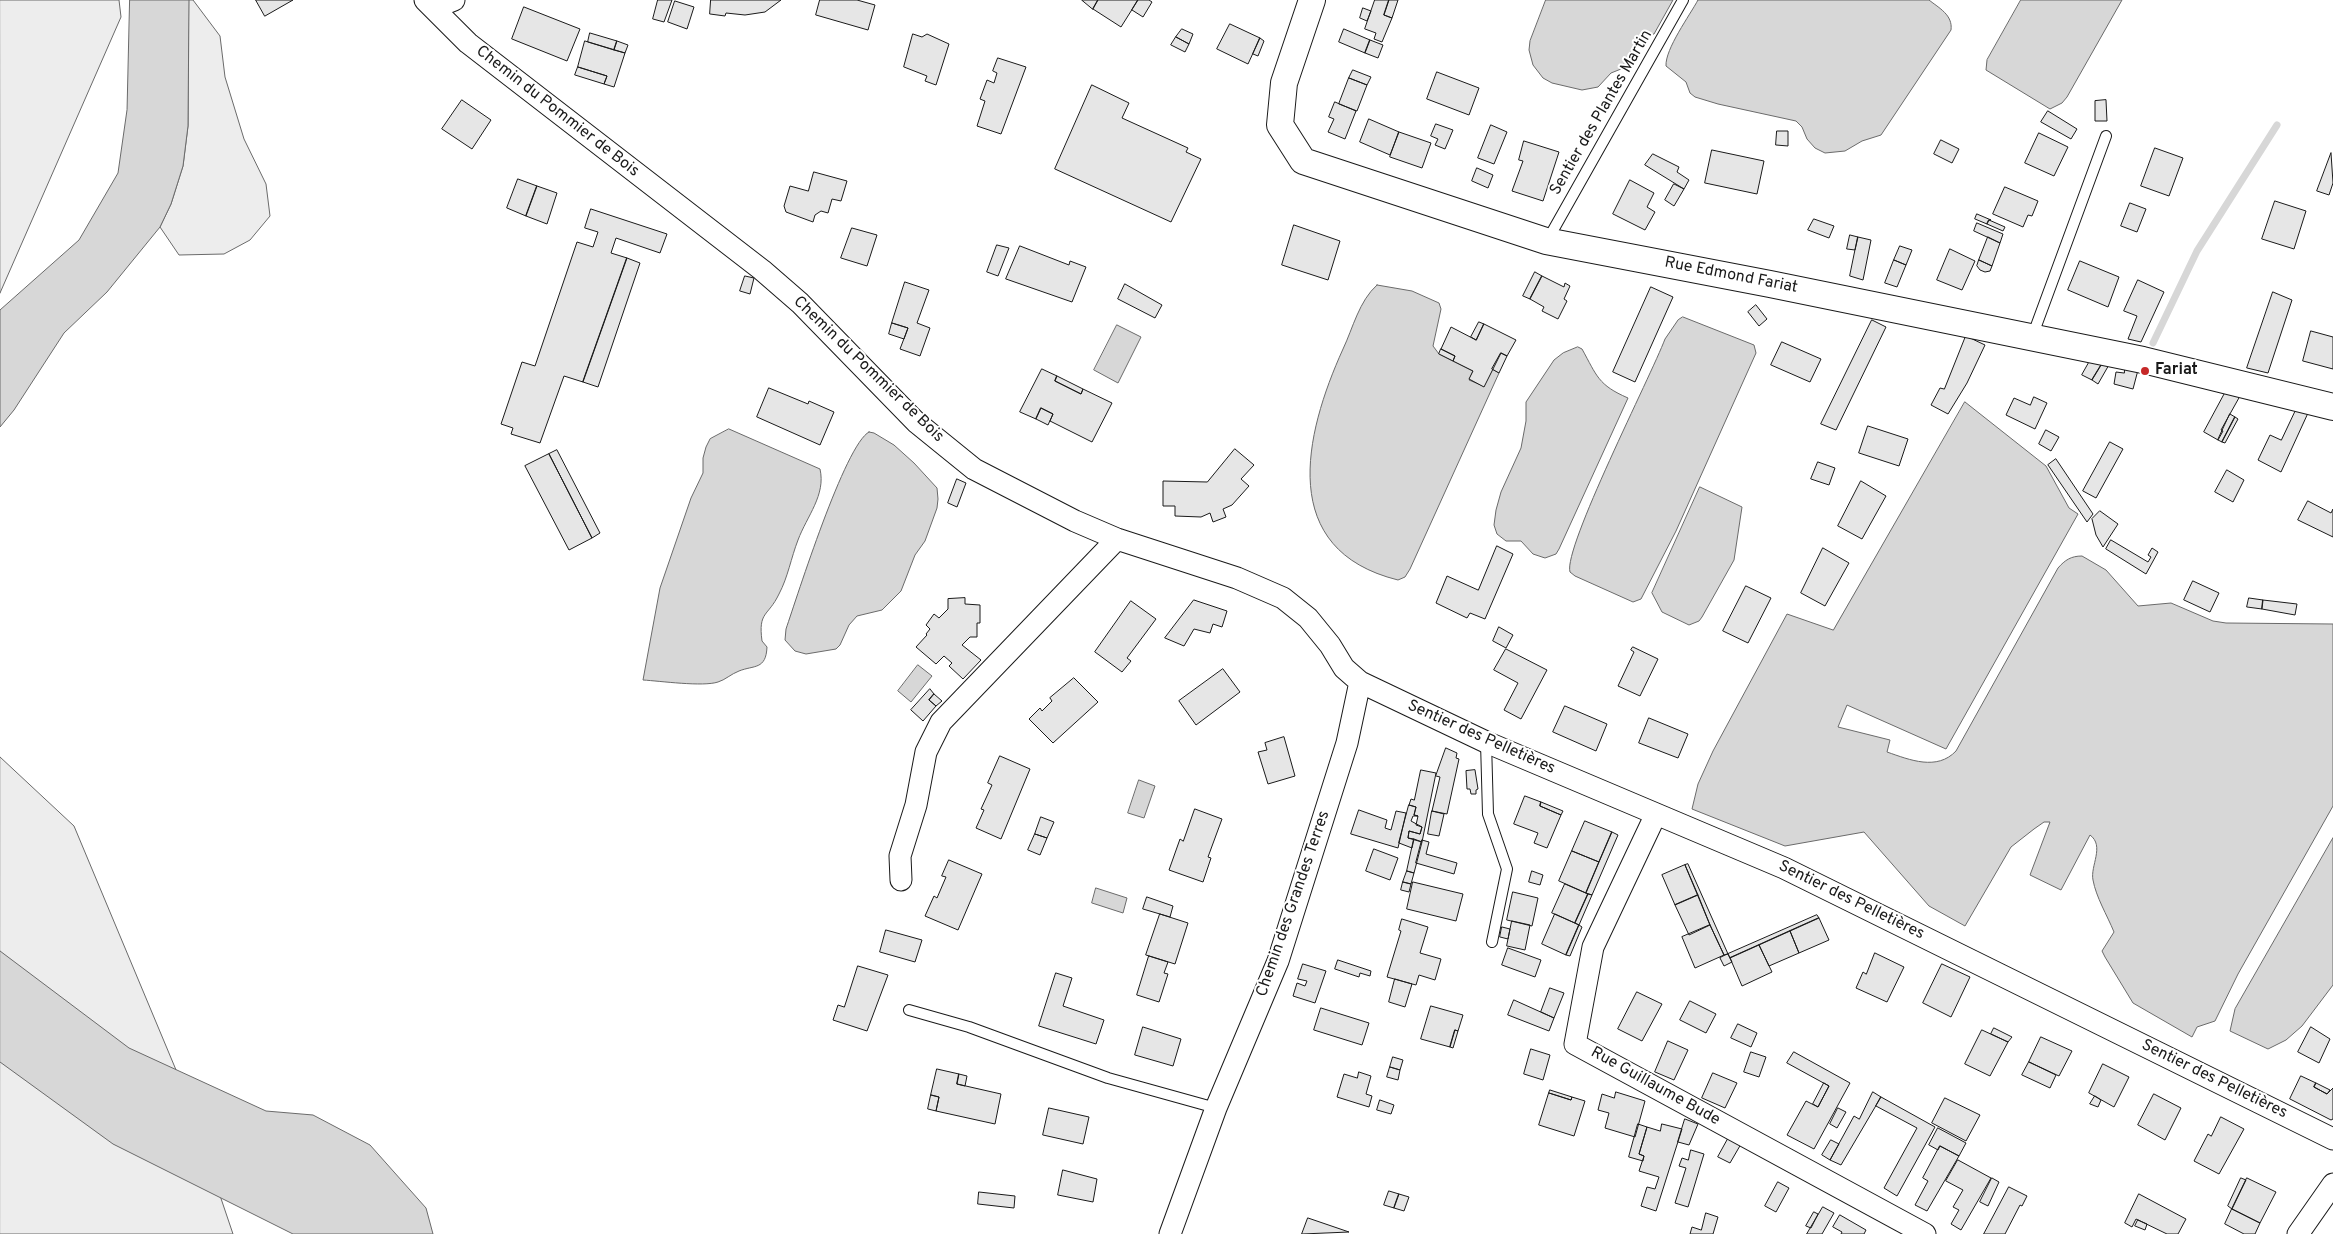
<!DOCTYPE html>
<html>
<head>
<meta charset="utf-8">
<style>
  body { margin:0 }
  canvas { display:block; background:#fff }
</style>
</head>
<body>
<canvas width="2333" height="1234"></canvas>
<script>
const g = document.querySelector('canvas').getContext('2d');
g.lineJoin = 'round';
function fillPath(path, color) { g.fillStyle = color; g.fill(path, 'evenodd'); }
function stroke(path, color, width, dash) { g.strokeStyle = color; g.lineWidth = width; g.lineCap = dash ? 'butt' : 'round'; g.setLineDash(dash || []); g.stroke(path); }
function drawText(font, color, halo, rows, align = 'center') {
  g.font = font + ' Overpass,sans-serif'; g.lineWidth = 4; g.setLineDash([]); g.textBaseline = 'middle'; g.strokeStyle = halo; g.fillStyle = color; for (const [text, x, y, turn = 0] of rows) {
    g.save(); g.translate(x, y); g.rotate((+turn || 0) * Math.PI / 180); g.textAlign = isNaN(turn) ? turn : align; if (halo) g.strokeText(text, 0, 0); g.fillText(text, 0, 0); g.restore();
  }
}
const built = new Path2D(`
  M0 0H119L121 17 0 293Z
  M189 0H193L220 36 225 77 244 139 266 184 270 216 250 240 224 254 179 255 160 227 171 204 183 166 188 126Z
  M0 757 74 826 184 1089 233 1234H0Z`);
const water = new Path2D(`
  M130 0H189L188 126 183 166 171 204 160 227 107 292 64 333 14 410 0 427V310L79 240 118 173 127 110Z
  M1546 0H1673L1654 34 1642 36 1638 39 1621 69 1611 73 1598 87 1582 90 1552 83 1543 78 1533 65 1529 50 1530 41Z
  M1698 0H1929C1939 8 1953 15 1951 30L1881 135 1862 141 1845 151 1825 153 1815 148 1807 139 1802 127 1796 121 1718 104 1695 97 1690 93 1686 82 1666 66C1665 49 1690 15 1698 0Z
  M2021 0H2122L2067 97 2062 103 2050 109 1986 70 1987 60Z
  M1377 285 1412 291 1439 303 1441 309 1433 346 1439 354 1473 371 1469 380 1483 386 1492 369 1499 373 1410 569 1405 577 1398 580C1277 550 1304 435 1343 349 1353 328 1359 301 1377 285Z
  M1683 317 1754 345 1756 353 1676 531 1641 599 1633 602 1575 576 1570 572C1563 548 1651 376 1665 339L1678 320Z
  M1117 325 1141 337 1118 383 1094 370Z
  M1578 347 1582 349C1597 376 1598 385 1628 398L1559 549 1556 554 1545 558 1533 554 1521 541H1506L1497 534 1494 525 1496 510 1501 492 1521 448 1526 421V402L1554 360 1563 353Z
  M1965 402 2046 466 2069 508 2078 514 1946 749 1847 705 1838 727 1890 740 1887 752C1910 760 1937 771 1956 751L2058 568C2065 560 2071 556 2082 556L2106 570 2138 606 2171 603 2213 621 2226 623 2333 624V806L2238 974 2215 1021 2197 1027 2192 1037 2133 1003 2105 957 2102 951 2114 932C2107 915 2096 897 2093 880 2090 866 2105 846 2090 835L2061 890 2030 875 2050 822H2044L2034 829 2011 847 1965 926 1929 906 1864 832 1785 846 1692 809 1698 784 1713 751 1787 614 1833 630Z
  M729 429 820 469C826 495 807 516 798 540 791 558 788 577 779 594 768 617 758 611 762 641L767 647C766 670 754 665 739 671 731 674 725 680 718 682 703 687 660 681 643 680L660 588 691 498 703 473V458L706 447 710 439Z
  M869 432 874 433 894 445 914 463 937 488 938 499 937 508 925 541 915 555 901 591 882 610 857 616 849 625 840 645 836 649 806 654 795 651 785 640 786 629C797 597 845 444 869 432Z
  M1700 487 1742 507 1734 560 1702 617 1699 621 1689 625 1662 612 1652 593Z
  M918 665 932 676 911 702 898 691Z
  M1139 780 1155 786 1144 818 1128 813Z
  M2333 838V985L2302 1026 2286 1040 2268 1049 2230 1031 2235 1009Z
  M1096 888 1127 898 1123 913 1092 903Z
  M0 951 129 1048 266 1111 313 1115 370 1145 426 1208 433 1234H293L113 1144 0 1062Z`);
const stream = new Path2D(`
  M2153 343 2197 251 2277 125`);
const building = new Path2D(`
  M256 0H293L265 16Z
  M658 0H672L664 22 653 19Z
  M711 0H781L765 12 745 15 726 13 725 16 710 14Z
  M820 0H857L875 5 868 30 816 15Z
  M1082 0H1098L1093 9Z
  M1098 0H1138L1121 27 1093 9Z
  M1138 0H1149L1152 2 1143 17 1132 10Z
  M1375 0H1389L1384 15 1392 18 1382 42 1374 39 1376 33 1365 29Z
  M1389 0H1398L1392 18 1384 15Z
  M675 1 694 7 687 29 668 22Z
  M524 7 580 29 567 61 512 39Z
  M1363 8 1371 11 1367 21 1360 18Z
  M1230 24 1260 38 1248 64 1217 49Z
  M1182 29 1193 34 1189 44 1176 37Z
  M1344 29 1370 40 1365 53 1339 42Z
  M590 33 617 41 614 50 588 42Z
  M913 34 922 37 927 34 949 44 936 85 925 81 927 76 904 67Z
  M1176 37 1189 44 1185 52 1171 45Z
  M1260 38 1264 41 1258 56 1253 54Z
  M1370 40 1383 45 1378 58 1365 53Z
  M585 41 625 53 614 87 604 84 607 76 578 67Z
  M617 41 628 45 625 53 614 50Z
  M998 58 1026 67 1001 134 977 126 985 101 980 99 987 80 994 83 997 73 993 71Z
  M578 67 607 76 604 84 575 75Z
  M1353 70 1371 77 1367 85 1349 78Z
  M1437 72 1479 88 1469 115 1427 99Z
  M1349 78 1367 85 1357 111 1339 104Z
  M1092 85 1129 103 1122 118 1188 148 1186 152 1201 159 1171 222 1055 169Z
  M462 100 491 120 472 149 442 129Z
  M2106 100 2107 121H2095V101Z
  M1335 102 1356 111 1345 139 1328 132 1334 119 1329 117Z
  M2048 111 2077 129 2071 139 2041 122Z
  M1369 119 1399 132 1390 155 1360 142Z
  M1436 124 1453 130 1445 149 1435 145 1438 139 1431 136Z
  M1491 125 1507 132 1494 164 1478 158Z
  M1777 131H1788V146L1776 145Z
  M1399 132 1431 143 1422 168 1390 157Z
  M2039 133 2068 147 2054 176 2025 163Z
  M1941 140 1959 149 1952 163 1934 154Z
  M1524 141 1559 152 1543 201 1512 191 1523 161 1519 160Z
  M2155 148 2183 158 2169 196 2141 186Z
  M1712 150 1764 161 1757 194 1705 183Z
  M2331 153 2333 183 2329 195 2317 191Z
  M1653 154 1679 167 1677 172 1689 180 1684 189 1645 165Z
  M1477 168 1493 175 1488 188 1472 181Z
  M814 172 847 181 841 201 832 199 828 213 821 211 815 215 813 222 786 212 784 206 790 186 808 191Z
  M518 179 537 186 526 216 507 208Z
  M1630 180 1654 193 1647 207 1655 212 1645 230 1613 214Z
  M1674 184 1684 189 1674 206 1665 200Z
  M537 186 557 193 547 224 526 216Z
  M2005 187 2038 201 2032 216 2028 215 2023 227 1993 214Z
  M2275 201 2306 211 2294 249 2262 239Z
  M2130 203 2146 209 2137 232 2121 226Z
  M591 209 667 234 660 253 616 238 611 253 627 258 583 382 564 376 540 443 511 434 513 428 501 424 522 362 535 366 577 242 593 247 598 232 585 228Z
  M1977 214 1991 220H1989L1987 224 1975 219Z
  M1814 219 1834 226 1829 238 1808 230Z
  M1989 220 2005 227 2003 231 1987 224Z
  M1977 223 2003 234 2000 243 1974 231Z
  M1294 225 1340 241 1328 280 1282 265Z
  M852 228 877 235 867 266 841 258Z
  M1850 235 1858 237 1855 250 1847 249Z
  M1858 237 1871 240 1863 280 1850 276Z
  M1988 237 2000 243 1992 266 1979 260Z
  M997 245 1009 248 998 276 987 272Z
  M1020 246 1069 265 1070 261 1086 267 1072 302 1006 279Z
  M1900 246 1912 250 1906 265 1894 260Z
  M1950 249 1975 261 1962 290 1937 280Z
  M627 258 640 263 598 387 583 382Z
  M1894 260 1906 265 1897 287 1885 283Z
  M1979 260 1992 266 1990 271 1985 272 1980 270 1977 266Z
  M2080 261 2119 277 2108 307 2068 290Z
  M1535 272 1542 276 1530 299 1523 296Z
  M745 276 754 278 750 294 740 291Z
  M1542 276 1564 287 1565 283 1570 286 1564 299 1567 301 1558 319 1542 311 1544 307 1530 299Z
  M2138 280 2164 292 2141 342 2128 339 2137 316 2124 311Z
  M905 282 929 290 917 323 930 328 920 356 900 349 908 328 892 323Z
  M1125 284 1162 305 1155 318 1118 299Z
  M1651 287 1673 297 1635 382 1613 372Z
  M2273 292 2292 300 2268 373 2247 368Z
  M1756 305 1767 319 1759 326 1748 312Z
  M1872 320 1886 327 1836 430 1821 424Z
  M1479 322 1484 324 1476 340 1471 337Z
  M892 323 908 328 904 339 889 334Z
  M1484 324 1516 340 1507 356 1501 353 1484 387 1469 379 1473 371 1453 361 1455 356 1441 349 1451 327 1476 340Z
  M2311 331 2333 337V369L2303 361Z
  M1966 336 1985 345 1967 383 1948 414 1931 405 1940 388 1944 389Z
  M1782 342 1821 359 1810 382 1771 365Z
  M1441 349 1455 356 1453 361 1439 354Z
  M1501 353 1507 356 1499 373 1492 369Z
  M2091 359 2103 362 2092 380 2082 375Z
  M2103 362 2110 363 2098 384 2092 380Z
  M2125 367 2138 370 2133 389 2114 384 2116 372 2124 373Z
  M1042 369 1057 376 1055 381 1081 394 1083 389 1112 403 1092 442 1050 421 1053 414 1041 408 1036 419 1020 412Z
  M1057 376 1083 389 1081 394 1055 381Z
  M769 388 808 404 809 401 834 412 820 445 757 417Z
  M2225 393 2240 396 2221 430 2223 431 2218 440 2204 432Z
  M2034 397 2047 403 2035 429 2006 415 2014 398 2030 405Z
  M1041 408 1053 414 1048 425 1036 419Z
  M2296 410 2308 413 2281 472 2258 460 2270 435 2281 440Z
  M2230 414 2235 417 2222 442 2218 440Z
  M2235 417 2238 419 2225 443 2222 442Z
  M1868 426 1908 439 1899 466 1859 453Z
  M2046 430 2059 437 2051 451 2039 444Z
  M2110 442 2123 449 2096 498 2083 491Z
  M1235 449 1254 465 1241 479 1249 486 1232 505 1223 509 1226 517 1213 522 1210 513 1201 517 1175 516V506H1163V481L1207 482Z
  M557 450 600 533 592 538 549 454Z
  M549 454 592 538 569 550 525 466Z
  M2056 459 2093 514 2087 522 2048 465Z
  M1818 462 1835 468 1829 485 1811 479Z
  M2227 470 2244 480 2233 502 2215 492Z
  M957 479 966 483 957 507 948 503Z
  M1861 481 1886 496 1862 539 1838 526Z
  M2308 501 2331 513 2333 509V537L2298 520Z
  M2100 511 2118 524 2103 547 2096 535 2092 519Z
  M2111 540 2148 562 2151 557 2148 555 2152 548 2158 552 2146 574 2106 549Z
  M1497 546 1513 554 1485 619 1470 613 1467 618 1436 603 1447 576 1478 590Z
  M1823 548 1849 563 1825 606 1801 593Z
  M2193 581 2219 593 2210 612 2184 600Z
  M1746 586 1771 598 1748 643 1723 631Z
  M965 598V604L980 605V623H977V637H970L962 645 981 660 963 679 949 666 952 663 944 656 936 664 916 647 927 635 926 634 930 629 926 625 934 614 939 618 948 609V599Z
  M2249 598 2263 600 2262 609 2247 607Z
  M1194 600 1227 611 1222 627 1213 624 1210 633 1194 629 1184 646 1165 638Z
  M2263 600 2297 604 2295 615 2262 609Z
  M1131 601 1156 619 1127 658 1131 661 1122 672 1095 652Z
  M1499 627 1513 635 1506 648 1493 641Z
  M1633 647 1658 659 1640 696 1618 686 1634 652 1631 650Z
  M1506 649 1547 670 1521 719 1504 710 1518 683 1494 670Z
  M1223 669 1240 692 1196 725 1179 701Z
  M1074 678 1098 702 1053 743 1029 719 1040 708 1042 711 1052 701 1050 698Z
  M930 689 934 694 929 700 936 706 923 721 911 710Z
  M934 694 942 701 936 706 929 700Z
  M1565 706 1607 724 1596 751 1553 732Z
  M1649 718 1688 734 1678 758 1639 743Z
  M1284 737 1295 776 1268 784 1258 752 1267 750 1265 743Z
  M1446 748 1457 753 1456 758 1459 759 1447 814 1432 811 1440 777 1436 776Z
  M1000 756 1030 769 1001 839 976 828 984 810 981 809 992 785 988 783Z
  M1421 770 1436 773 1422 842 1408 838 1409 831 1420 834 1422 827 1416 825 1418 816 1414 815 1416 807 1409 805 1411 799 1414 800Z
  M1475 770 1478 789 1476 790V794H1471L1470 789H1467L1466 771Z
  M1525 796 1541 802 1540 806 1561 815 1547 848 1534 843 1538 833 1514 824Z
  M1541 802 1563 811 1561 815 1540 806Z
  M1409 805 1416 807 1414 815 1418 816H1413L1411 821 1422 827 1420 834 1409 831 1408 838 1414 839 1412 848 1399 843Z
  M1195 809 1222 819 1208 857 1211 858 1203 882 1169 870 1180 839 1183 841Z
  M1359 810 1387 820 1385 828 1391 830 1396 811 1406 813 1398 848 1351 834Z
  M1432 811 1444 814 1439 836 1428 834Z
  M1041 817 1054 822 1047 838 1035 834Z
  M1585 821 1612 832 1599 862 1572 851Z
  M1612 832 1618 835 1592 895 1586 893Z
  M1035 834 1047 838 1040 855 1028 850Z
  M1414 839 1422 842 1414 873 1407 871Z
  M1422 840 1429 842 1426 854 1457 863 1454 874 1416 863Z
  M1374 849 1398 858 1390 880 1366 871Z
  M1572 851 1599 862 1586 893 1559 881Z
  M949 860 982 874 958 930 925 916 934 896 937 898 946 877 942 876Z
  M1688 864 1728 954 1724 955 1710 925 1685 865Z
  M1685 865 1698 895 1675 905 1662 875Z
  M1407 871 1414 873 1411 884 1403 882Z
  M1532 871 1543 875 1540 885 1529 882Z
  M1403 882 1411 884 1409 892 1401 890Z
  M1413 882 1463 894 1456 921 1407 909Z
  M1565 884 1588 894 1575 923 1552 913Z
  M1513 892 1538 898 1532 926 1507 920Z
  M1588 894 1592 895 1579 925 1575 923Z
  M1698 895 1710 925 1689 935 1675 905Z
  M1147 897 1173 906 1170 917 1143 909Z
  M1160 914 1188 923 1175 964 1146 955Z
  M1555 914 1579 925 1566 955 1542 944Z
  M1817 915 1819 918 1730 958 1728 954Z
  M1819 918 1829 940 1799 953 1790 931Z
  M1402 919 1428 927 1420 953 1441 959 1435 980 1419 975 1416 985 1387 977 1401 931 1399 930Z
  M1512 921 1530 925 1525 950 1507 946Z
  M1579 925 1582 927 1570 956 1566 955Z
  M1710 925 1724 955 1695 968 1682 937Z
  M1502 927 1510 929 1508 939 1500 937Z
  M886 930 922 940 915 962 880 952Z
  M1790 931 1799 953 1769 966 1759 945Z
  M1759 945 1772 972 1742 986 1730 958Z
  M1508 948 1541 960 1535 977 1502 965Z
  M1875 953 1904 967 1887 1002 1856 988 1863 972 1866 974Z
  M1728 954 1732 962 1724 966 1720 958Z
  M1149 956 1168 962 1164 973 1168 974 1159 1002 1137 995Z
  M1338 960 1371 971 1370 976 1360 973 1359 977 1335 969Z
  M1303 964 1326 971 1315 1003 1293 996 1297 983 1305 986 1307 981 1298 979Z
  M1942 964 1970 977 1951 1017 1923 1003Z
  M858 966 888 975 867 1031 833 1020 838 1005 844 1007Z
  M1056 973 1072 978 1063 1006 1104 1020 1096 1044 1039 1026Z
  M1395 979 1412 984 1405 1007 1389 1002Z
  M1550 988 1564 993 1554 1018 1541 1012Z
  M1637 992 1662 1004 1642 1041 1618 1029Z
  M1514 1000 1554 1018 1549 1031 1508 1015Z
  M1690 1001 1716 1014 1706 1033 1680 1020Z
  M1431 1006 1463 1015 1458 1031 1455 1030 1450 1047 1421 1039Z
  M1321 1008 1369 1023 1362 1045 1314 1030Z
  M1738 1024 1757 1033 1751 1047 1731 1038Z
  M1143 1027 1181 1039 1173 1066 1135 1055Z
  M2311 1027 2330 1039 2319 1063 2298 1052Z
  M1994 1028 2012 1037 2008 1042 1991 1034Z
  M1455 1030 1458 1031 1453 1048 1450 1047Z
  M1982 1030 2008 1042 1990 1076 1965 1064Z
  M2041 1037 2072 1051 2059 1076 2029 1062Z
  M1668 1041 1688 1050 1674 1080 1655 1072Z
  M1531 1049 1550 1055 1543 1080 1524 1074Z
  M1751 1052 1766 1057 1759 1077 1744 1072Z
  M1794 1052 1850 1083 1814 1149 1787 1135 1806 1101 1818 1107 1829 1086 1787 1063Z
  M1393 1057 1403 1060 1400 1070 1390 1067Z
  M2029 1062 2056 1075 2050 1088 2022 1075Z
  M2103 1064 2129 1077 2114 1107 2089 1093Z
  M1390 1067 1400 1070 1398 1080 1387 1077Z
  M937 1069 959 1074 957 1084 1001 1094 995 1124 936 1111 939 1097 931 1095Z
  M1359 1072 1371 1076 1366 1094 1372 1096 1369 1107 1337 1097 1344 1074 1357 1078Z
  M1713 1073 1737 1083 1725 1108 1702 1098Z
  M959 1074 967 1076 965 1086 957 1084Z
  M2301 1076 2316 1083 2314 1087 2327 1094 2333 1088V1119L2331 1120 2290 1099Z
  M1824 1083 1829 1086 1818 1107 1813 1104Z
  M2316 1083 2330 1090 2327 1094 2314 1087Z
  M1550 1090 1572 1097 1571 1100 1549 1093Z
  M1616 1092 1645 1101 1635 1137 1605 1128 1609 1113 1598 1110 1602 1094 1614 1098Z
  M1873 1092 1881 1097 1841 1165 1830 1160 1854 1116 1859 1119Z
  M1549 1093 1571 1100 1572 1097 1585 1101 1574 1136 1539 1125Z
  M2154 1094 2181 1108 2165 1140 2138 1125Z
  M931 1095 939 1097 936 1111 928 1109Z
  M2095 1096 2101 1100 2098 1107 2090 1104Z
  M1881 1097 1935 1127 1897 1196 1884 1188 1917 1128 1876 1106Z
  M1945 1098 1980 1115 1966 1141 1932 1123Z
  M1380 1100 1394 1105 1391 1114 1377 1110Z
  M1049 1108 1089 1117 1083 1144 1043 1135Z
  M1838 1108 1846 1112 1837 1128 1830 1124Z
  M2221 1117 2244 1129 2219 1174 2194 1161 2208 1134 2211 1136Z
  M1685 1119 1698 1124 1689 1145 1678 1142Z
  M1638 1124 1647 1127 1639 1154 1644 1156 1643 1161 1629 1157Z
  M1662 1124 1682 1129 1656 1211 1641 1206 1647 1187 1655 1189 1659 1177 1639 1171 1644 1156 1639 1154 1647 1127 1660 1131Z
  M1938 1128 1966 1143 1959 1156 1940 1146 1938 1150 1929 1145Z
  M1729 1137 1741 1144 1730 1163 1718 1157Z
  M1831 1140 1839 1144 1830 1160 1822 1155Z
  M1940 1146 1959 1156 1927 1211 1915 1205 1928 1181 1923 1178Z
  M1691 1150 1704 1154 1688 1207 1675 1203 1686 1168 1679 1166 1682 1158 1688 1160Z
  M1958 1160 1991 1178 1961 1230 1951 1224 1959 1210 1953 1207 1963 1190 1946 1181Z
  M1063 1170 1097 1179 1093 1202 1058 1195Z
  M1992 1178 1999 1182 1988 1206 1980 1202Z
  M2241 1178 2246 1180 2232 1209 2228 1206Z
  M2247 1178 2276 1192 2260 1223 2232 1209Z
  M1778 1182 1789 1188 1776 1212 1765 1206Z
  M2009 1187 2027 1196 2022 1206 2020 1205 2005 1234H1984Z
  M1389 1191 1399 1194 1394 1208 1384 1205Z
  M979 1192 1015 1196 1014 1208 978 1204Z
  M1399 1194 1409 1197 1404 1211 1394 1208Z
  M2139 1194 2186 1219 2178 1234H2167L2136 1219 2132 1227 2125 1223Z
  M1823 1207 1834 1213 1822 1234H1807Z
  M2232 1209 2260 1223 2255 1234H2244L2225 1224Z
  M1814 1212 1818 1214 1811 1228 1806 1226Z
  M1706 1213 1718 1217 1713 1234H1690L1692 1227 1701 1230Z
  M1840 1215 1866 1230 1864 1234H1841L1842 1232 1833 1227Z
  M1308 1218 1349 1232 1302 1234Z
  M2138 1220 2147 1224 2145 1230 2135 1226Z`);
const service = new Path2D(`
  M1547 241 1683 0
  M2032 337 2106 136
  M1486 742 1488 814 1507 869 1492 942
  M909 1010 969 1027 1108 1078 1216 1108`);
const minor = new Path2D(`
  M425 0 468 43 762 270 800 303 916 422 974 469 1075 521 1117 539 1237 578 1283 598 1308 618 1330 645 1344 668 1360 682 1486 742 1784 868 2333 1139
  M434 8 454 0
  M1656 814 1593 947 1575 1044 1925 1234
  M901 880 900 856 916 805 926 752 941 722 1117 539
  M1170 1234 1216 1108 1278 961 1347 743 1360 682
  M2298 1234 2333 1184`);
const tertiary = new Path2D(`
  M1312 0 1284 83 1280 125 1303 161 1546 241 1770 284 2143 360 2333 407`);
const markers = [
  [2145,371,5,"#c62828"]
];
const streetNames = [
  ["Chemin du Pommier de Bois",557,112,38],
  ["Sentier des Plantes Martin",1602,113,-60],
  ["Rue Edmond Fariat",1731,276,11],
  ["Chemin du Pommier de Bois",868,370,44],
  ["Sentier des Pelletières",1481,738,24],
  ["Sentier des Pelletières",1851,901,26],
  ["Chemin des Grandes Terres",1294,904,-71],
  ["Sentier des Pelletières",2214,1080,26],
  ["Rue Guillaume Bude",1655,1087,29]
];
const poiNames = [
  ["Fariat",2155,371]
];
fillPath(built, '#ededed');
stroke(built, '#6a6a6a', 1);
fillPath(water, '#d7d7d7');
stroke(water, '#6a6a6a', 1);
stroke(stream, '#d7d7d7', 7);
fillPath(building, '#e6e6e6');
stroke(building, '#1a1a1a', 1);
stroke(service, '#1a1a1a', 12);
stroke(minor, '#1a1a1a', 23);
stroke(tertiary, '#1a1a1a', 28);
stroke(service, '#fff', 10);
stroke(minor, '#fff', 21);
stroke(tertiary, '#fff', 26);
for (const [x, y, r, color] of markers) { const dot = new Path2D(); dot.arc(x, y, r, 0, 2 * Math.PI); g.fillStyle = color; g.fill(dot); stroke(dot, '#fff', 2); }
drawText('16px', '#1a1a1a', '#fff', streetNames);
drawText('bold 16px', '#1a1a1a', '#fff', poiNames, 'left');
</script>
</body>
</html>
